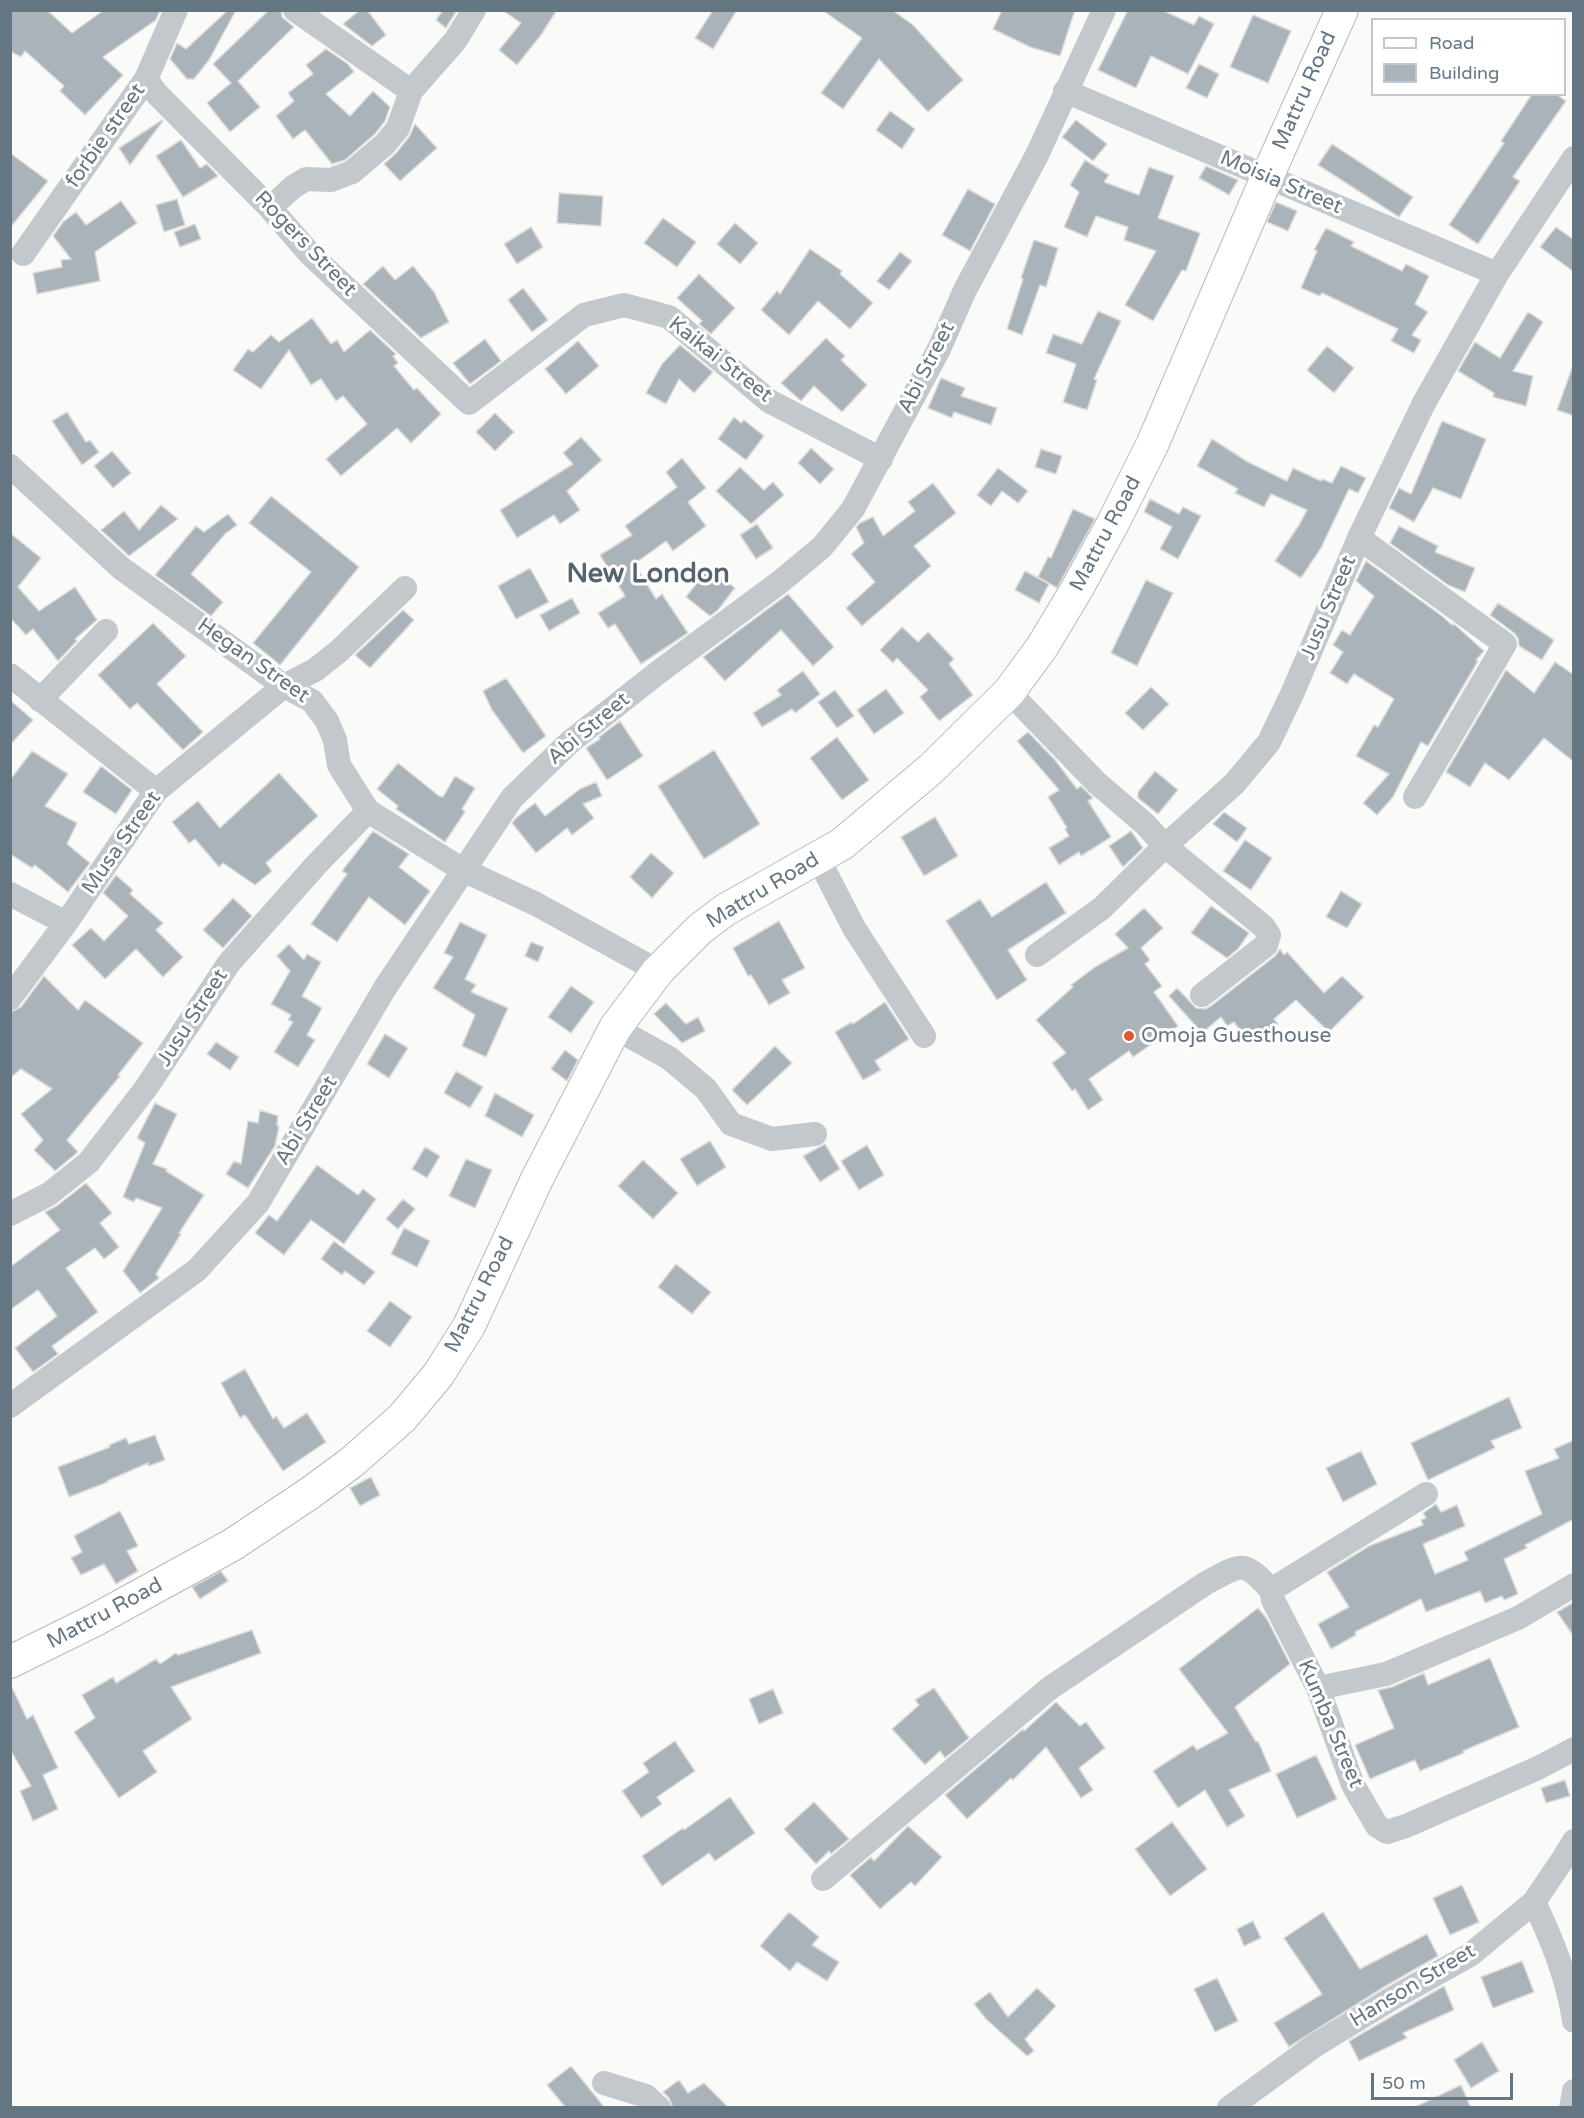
<!DOCTYPE html>
<html>
<head>
<meta charset="utf-8">
<style>
  body { margin:0 }
  #map { position:relative; width:1584px; height:2118px; overflow:hidden; background:#fafaf8; font-family:"Varela Round",sans-serif }
  canvas { display:block }
  .frame { position:absolute; inset:0; border:12px solid #657683; pointer-events:none }
  .legend { position:absolute; left:1371px; top:18px; width:195px; height:78px; box-sizing:border-box; background:#fff; border:2px solid #c1c8cd; margin:0; padding:8px 10px; list-style:none; font-size:18px; color:#657683 }
  .legend li { display:flex; align-items:center; gap:12px; height:30px }
  .legend b { width:30px; border:2px solid #c1c8cd }
  .scale { position:absolute; left:1371px; top:2073px; width:142px; height:27px; box-sizing:border-box; border:3px solid #657683; border-top:0; padding-left:8px; font-size:18px; line-height:21px; white-space:nowrap; color:#657683; -webkit-text-stroke:4px #fff; paint-order:stroke }
</style>
</head>
<body>
<div id="map">
<canvas width="1584" height="2118"></canvas>
<div class="frame"></div>
<ul class="legend">
<li><b style="height:8px;background:#fff"></b>Road</li>
<li><b style="height:16px;background:#aab3b9"></b>Building</li>
</ul>
<div class="scale">50 m</div>
</div>
<script>
const g = document.querySelector('canvas').getContext('2d');
g.lineJoin = 'round';
function fillPath(path, color) { g.fillStyle = color; g.fill(path, 'evenodd'); }
function stroke(path, color, width, dash) { g.strokeStyle = color; g.lineWidth = width; g.lineCap = dash ? 'butt' : 'round'; g.setLineDash(dash || []); g.stroke(path); }
function drawText(font, color, halo, rows, align = 'center') {
  g.font = font + ' "Varela Round",sans-serif'; g.lineWidth = 6; g.setLineDash([]); g.textBaseline = 'middle'; g.strokeStyle = halo; g.fillStyle = color; for (const [text, x, y, turn = 0] of rows) {
    g.save(); g.translate(x, y); g.rotate((+turn || 0) * Math.PI / 180); g.textAlign = isNaN(turn) ? turn : align; if (halo) g.strokeText(text, 0, 0); g.fillText(text, 0, 0); g.restore();
  }
}
const building = new Path2D(`
  M10 10H47L72 33 104 10H160L156 20 103 57 123 75 85 115 60 91 64 86 25 51 21 57 10 51Z
  M228 10H236L209 60 194 79H187L170 59 177 43 186 49Z
  M269 10H281L282 17 294 27 238 81 260 107 230 132 207 103 231 83 213 64Z
  M360 10H367L386 35 372 46 343 24Z
  M443 10 456 12 446 28 436 20Z
  M502 10H557L541 35 517 65 499 50 521 23Z
  M713 10H737L713 49 695 38Z
  M822 10H892L913 25 963 80 928 112 879 59 843 109 821 93 862 38Z
  M1002 10H1075L1060 56 1030 47 993 29Z
  M1128 10H1162L1194 25 1199 16 1214 24 1188 74 1151 56 1136 88 1098 70Z
  M1253 15 1291 31 1268 83 1230 67Z
  M326 49 348 64 354 72 326 94 350 116 373 91 390 107 385 121 375 134 345 160 332 164 305 130 293 139 276 116 294 101 288 93 313 74 306 65Z
  M1199 64 1219 74 1207 98 1186 88Z
  M1532 94H1556L1566 101 1513 177 1520 181 1478 244 1449 225 1504 143 1501 141Z
  M890 111 915 129 902 149 876 130Z
  M162 120 163 121 130 165 119 148Z
  M1076 120 1107 144 1093 161 1062 137Z
  M415 124 437 148 400 181 384 164 396 153 409 137Z
  M181 140 200 168 207 164 218 176 183 197 156 156Z
  M1332 144 1413 197 1399 217 1318 165Z
  M10 153 48 181 10 228Z
  M1085 160 1109 175 1104 182 1139 195 1149 167 1174 176 1158 218 1200 233 1186 271 1182 270 1153 321 1125 305 1156 251 1124 240 1128 227 1096 216 1087 237 1064 227 1079 192 1070 185Z
  M1206 166 1238 180 1229 195 1199 178Z
  M968 189 995 204 970 251 942 235Z
  M559 193 603 196 601 226 557 223Z
  M177 199 185 225 164 232 156 205Z
  M121 201 137 223 95 252 100 281 37 294 33 273 62 267 61 260 71 259 53 236 63 222 76 212 86 225Z
  M1276 202 1297 211 1288 231 1267 222Z
  M663 218 696 242 677 267 644 243Z
  M735 223 758 243 740 264 717 244Z
  M195 224 201 239 180 247 174 232Z
  M531 227 543 247 517 264 504 244Z
  M1556 227 1574 240V272L1540 247Z
  M1326 228 1354 242 1351 246 1402 271 1406 264 1429 276 1415 304 1428 312 1412 335 1421 340 1414 353 1391 341 1398 329 1322 293 1320 296 1301 288 1317 251 1314 250Z
  M1034 240 1058 248 1046 287 1040 285 1022 335 1007 329 1023 279 1021 278Z
  M810 249 842 271 840 274 873 303 850 329 818 301 789 335 761 310 777 291 780 294Z
  M900 252 912 261 889 290 877 281Z
  M383 266 395 280 413 266 434 292 449 322 421 338 363 284Z
  M699 274 735 308 711 334 699 324 702 321 677 298Z
  M523 288 548 320 532 332 508 300Z
  M1098 311 1121 321 1094 379 1097 380 1087 410 1063 402 1076 364 1046 353 1053 334 1082 344Z
  M1528 312 1543 322 1513 371 1533 376 1526 406 1493 397 1494 393 1458 371 1475 342 1500 358Z
  M312 318 331 344 337 340 344 352 370 330 396 354 393 356 398 363 394 366 414 390 417 388 441 414 411 443 397 428 341 476 326 459 367 424 343 396 336 401 321 379 311 385 289 350 261 389 233 370 248 349 253 352 271 335 279 342Z
  M826 338 845 356 841 360 867 385 842 412 814 386 801 401 781 383Z
  M485 339 501 361 470 384 453 363Z
  M578 341 599 366 566 394 545 369Z
  M680 345 713 372 694 393 679 379 666 404 646 393 662 364Z
  M1327 346 1354 368 1334 393 1307 370Z
  M1572 368 1574 369V416L1557 410Z
  M941 378 965 388 961 396 997 408 991 425 954 412 952 418 928 408Z
  M67 412 86 442 90 440 99 452 82 465 52 421Z
  M495 413 514 432 495 451 476 432Z
  M734 417 741 423 744 420 764 436 746 460 718 439Z
  M1442 421 1486 439 1461 499 1433 488 1414 522 1389 508 1399 488 1411 494Z
  M581 437 602 460 567 491 580 510 560 524 554 515 517 538 500 510 573 464 563 453Z
  M1212 439 1248 462 1287 481 1293 468 1321 481 1322 479 1332 483 1341 466 1366 478 1358 493 1349 489 1321 548 1301 578 1275 561 1299 525 1307 510 1271 494 1264 507 1235 493 1238 489 1197 466Z
  M811 448 834 469 820 484 798 463Z
  M1041 449 1062 456 1056 474 1035 467Z
  M112 451 131 473 113 488 94 466Z
  M682 458 706 488 688 502 706 526 673 551 666 541 637 562 639 566 637 568 656 599 662 594 688 633 641 664 615 624 608 628 598 613 625 596 600 555 632 535 625 526 677 487 666 472Z
  M740 467 764 490 773 482 784 495 751 524 716 491Z
  M998 468 1028 491 1018 503 1002 491 991 506 977 495Z
  M933 483 956 513 914 546 931 566 862 626 846 608 875 582 851 554 864 543 856 527 860 523 873 517 883 536 915 511 908 502Z
  M271 496 359 567 280 665 253 643 311 572 249 523Z
  M1150 499 1179 514 1183 507 1201 516 1178 559 1160 549 1172 527 1144 512Z
  M161 505 178 519 129 556 101 530 124 511 139 530Z
  M1073 509 1095 519 1057 588 1038 577 1048 557 1051 558Z
  M228 514 237 525 225 534 191 574 223 602 211 616 155 575 196 526 204 532Z
  M757 524 773 548 756 559 740 535Z
  M1399 526 1438 546 1435 552 1475 568 1465 592 1448 585 1390 543Z
  M10 533 41 558 18 587 39 611 75 587 97 620 75 639 77 641 58 661 33 629 26 635 10 618Z
  M1366 561 1442 616 1452 625 1454 624 1484 651 1476 660 1478 661 1428 746 1421 742 1393 797 1377 815 1363 803 1389 774 1356 756 1374 725 1378 727 1394 699 1354 674 1347 684 1330 673 1343 652 1333 645 1342 630 1350 635 1374 596 1356 581Z
  M709 567 735 588 718 610 710 616 686 597Z
  M530 568 549 602 516 619 498 586Z
  M1025 571 1049 584 1039 603 1015 590Z
  M1146 580 1173 593 1137 666 1111 653Z
  M788 594 834 647 813 666 781 630 725 681 703 657Z
  M572 598 580 613 549 631 540 615Z
  M1498 603 1554 640 1542 660 1519 646 1518 638 1514 633 1490 615Z
  M403 610 414 620 370 668 355 655Z
  M153 623 186 656 157 684 203 732 183 750 137 703 130 709 98 675Z
  M902 627 918 642 928 632 954 659 949 664 973 695 939 721 920 697 928 690 897 658 893 663 880 650Z
  M1555 662 1574 675V762L1544 738 1509 780 1485 763 1470 787 1446 772 1506 670 1534 693Z
  M803 671 820 694 795 713 792 709 762 727 753 713 781 695 777 690Z
  M506 678 546 736 523 753 492 710 483 691Z
  M1151 687 1169 704 1143 730 1125 713Z
  M886 689 904 713 874 734 857 710Z
  M835 690 854 716 837 728 818 702Z
  M10 700 33 720 10 745Z
  M620 721 643 756 607 780 586 748 600 739 599 737Z
  M1028 732 1055 760 1077 789 1081 786 1093 798 1088 801 1111 837 1081 856 1079 852 1059 865 1049 848 1069 836 1065 829 1067 828 1048 797 1059 790 1017 741Z
  M837 737 869 780 842 800 810 758Z
  M714 750 760 824 704 859 658 786Z
  M32 751 68 774 45 806 77 823 67 844 90 863 68 892 35 865 32 868 10 854V780Z
  M398 763 439 796 443 797 455 776 475 788 462 809 465 812 445 842 396 809 398 806 377 789Z
  M101 766 132 790 116 814 83 792Z
  M1155 771 1178 790 1158 814 1138 798V792Z
  M279 773 318 816 266 863 272 871 255 885 223 863 219 867 195 839 189 843 172 822 198 801 220 828Z
  M596 782 602 796 583 804 594 818 572 835 567 828 536 853 512 823 516 818 535 803 545 816 580 789Z
  M1224 812 1247 828 1237 842 1213 824Z
  M935 817 958 856 924 876 901 837Z
  M373 831 409 854 399 867 430 891 405 925 369 897 337 942 311 924 347 874 342 871Z
  M1131 831 1143 848 1123 867 1109 846Z
  M1245 840 1272 858 1251 890 1223 871Z
  M651 853 674 873 652 898 630 877Z
  M116 875 133 890 130 894 163 923 156 930 183 957 163 977 136 949 105 979 72 945 91 928 104 941 128 916 103 893Z
  M1046 882 1066 913 1008 950 1027 980 997 1000 946 921 980 899 992 917Z
  M1341 891 1362 904 1347 928 1326 917Z
  M233 898 252 916 223 948 203 930Z
  M1211 906 1249 933 1238 949 1227 958 1191 933Z
  M1144 908 1163 928 1141 948 1150 960 1145 964 1162 986 1154 992 1178 1026 1133 1057 1129 1051 1089 1079 1103 1100 1088 1110 1075 1089 1072 1091 1052 1063 1066 1053 1036 1020 1073 987 1071 985 1095 967 1128 948 1115 934Z
  M779 921 805 968 782 980 790 993 769 1005 751 975 748 976 733 948Z
  M460 922 487 935 465 979 476 985 471 992 508 1008 486 1057 462 1046 475 1015 433 988 453 957 444 953Z
  M531 942 544 947 538 962 525 956Z
  M289 944 304 960 307 954 321 962 302 996 322 1008 307 1035 315 1040 298 1067 274 1052 293 1022 288 1020 291 1015 271 1004 290 971 277 956Z
  M1280 949 1284 955 1287 952 1324 993 1342 976 1364 997 1329 1032 1296 1000 1274 1019 1278 1024 1250 1044 1234 1022 1227 1026 1221 1017 1202 1033 1169 996 1177 988 1196 1008 1205 1009 1211 1006 1275 956Z
  M44 976 78 1010 85 1000 143 1043 118 1075 120 1076 67 1140 78 1152 55 1171 34 1150 43 1140 21 1114 52 1089 21 1069 10 1078V1012L21 1007Z
  M571 986 594 1002 571 1033 548 1017Z
  M885 1002 909 1039 875 1061 881 1070 863 1080 835 1032 852 1022 853 1024Z
  M666 1003 686 1024 698 1017 705 1031 682 1043 654 1014Z
  M385 1034 408 1048 389 1078 367 1064Z
  M216 1042 239 1057 230 1070 207 1054Z
  M775 1046 792 1063 747 1105 732 1090Z
  M565 1050 578 1060 567 1081 551 1069Z
  M456 1071 483 1087 470 1108 444 1093Z
  M495 1093 534 1115 522 1137 485 1116Z
  M155 1103 177 1114 153 1164 167 1169 166 1171 204 1195 179 1233 181 1234 156 1274 159 1278 140 1293 123 1271 162 1208 136 1198 134 1202 123 1197 145 1143 137 1138Z
  M260 1110 278 1116 277 1126H279L275 1146 248 1188 226 1174 234 1161 241 1164 248 1121 258 1123Z
  M710 1141 726 1167 697 1186 680 1159Z
  M825 1144 840 1169 820 1182 803 1156Z
  M867 1145 884 1175 859 1190 841 1161Z
  M425 1147 440 1156 427 1178 412 1169Z
  M466 1159 492 1170 475 1208 449 1196Z
  M643 1160 678 1193 653 1219 618 1186Z
  M317 1165 358 1195 363 1189 376 1199 344 1244 311 1220 284 1255 255 1233 269 1215 277 1221Z
  M86 1183 112 1213 100 1223 119 1247 104 1259 95 1248 66 1268 98 1312 52 1346 58 1354 33 1372 15 1348 57 1316 38 1290 10 1310V1267L60 1230 45 1212 58 1205Z
  M403 1199 415 1209 398 1229 386 1219Z
  M404 1228 430 1241 417 1267 391 1254Z
  M334 1241 375 1272 364 1285 345 1271 342 1275 321 1259Z
  M676 1264 711 1292 692 1314 658 1287Z
  M390 1301 412 1317 390 1347 367 1331Z
  M245 1369 273 1419 276 1416 284 1428 307 1413 326 1442 283 1471 245 1415 240 1418 221 1383Z
  M1509 1397 1522 1428 1491 1441 1495 1448 1428 1480 1411 1443Z
  M155 1435 165 1460 149 1466 148 1463 107 1481 108 1482 69 1497 58 1467 110 1447 109 1445 126 1438 129 1444Z
  M1574 1440V1519L1525 1545 1527 1548 1504 1559 1518 1594 1504 1600 1502 1596 1485 1603 1480 1591 1426 1612 1421 1599 1355 1632 1356 1635 1331 1649 1318 1624 1349 1607 1327 1572 1369 1546 1423 1525 1421 1520 1426 1518 1423 1513 1436 1504 1441 1512 1457 1505 1465 1526 1423 1544 1435 1574 1468 1560 1464 1552 1542 1514 1525 1471 1559 1458 1554 1449Z
  M1361 1451 1377 1484 1343 1502 1326 1468Z
  M371 1477 380 1495 360 1506 350 1488Z
  M120 1511 138 1546 127 1551 138 1571 116 1584 104 1564 81 1575 71 1558 82 1552 74 1536Z
  M221 1571 228 1581 200 1599 192 1587Z
  M1574 1602V1637L1557 1612Z
  M1258 1608 1267 1619 1290 1664 1235 1707 1256 1742 1258 1741 1271 1771 1229 1790 1245 1816 1227 1827 1205 1790 1178 1808 1153 1771 1193 1745 1197 1750 1228 1733 1179 1669Z
  M252 1630 261 1653 171 1687 192 1719 143 1751 157 1772 119 1798 74 1732 95 1718 82 1695 113 1677 116 1683 156 1659 160 1664 176 1653 178 1655Z
  M1490 1658 1519 1727 1463 1751 1464 1753 1420 1771 1415 1760 1370 1779 1355 1745 1394 1728 1378 1690 1392 1687 1424 1673 1428 1685Z
  M10 1683 27 1719 33 1715 58 1768 43 1775 58 1809 33 1821 20 1791 31 1786 10 1749Z
  M934 1688 969 1738 945 1758 940 1751 925 1765 892 1729 919 1705 915 1700Z
  M773 1689 783 1713 759 1724 749 1699Z
  M1056 1702 1080 1726 1086 1722 1105 1748 1079 1768 1093 1790 1081 1798 1046 1747 1013 1780 1011 1778 967 1819 945 1795 1023 1729 1024 1731Z
  M675 1741 695 1771 657 1797 662 1804 641 1818 622 1791 649 1772 643 1763Z
  M1316 1755 1337 1799 1297 1818 1276 1774Z
  M1565 1780 1570 1796 1546 1803 1541 1788Z
  M730 1797 755 1833 715 1861 709 1853 662 1886 642 1856 683 1828 684 1830Z
  M814 1802 849 1839 831 1854 829 1851 816 1864 784 1829Z
  M1172 1822 1207 1869 1170 1896 1135 1849Z
  M908 1826 942 1857 915 1886 911 1882 880 1909 850 1875 871 1857 874 1861Z
  M1462 1885 1479 1922 1450 1935 1433 1898Z
  M789 1912 819 1937 812 1945 839 1962 827 1981 797 1962 790 1971 760 1946Z
  M1323 1912 1360 1969 1427 1934 1438 1956 1384 1987 1289 2047 1274 2023 1322 1994 1284 1938Z
  M1253 1921 1261 1938 1244 1946 1237 1929Z
  M1522 1961 1534 1992 1493 2008 1481 1977Z
  M1217 1978 1238 2021 1215 2032 1194 1989Z
  M1444 1986 1454 2010 1403 2033 1407 2038 1359 2061 1349 2041Z
  M1037 1988 1056 2006 1025 2039 1034 2051 1027 2056 986 2019 974 2004 990 1992 1008 2017Z
  M1482 2042 1499 2071 1471 2088 1454 2060Z
  M571 2066 605 2108H566L547 2085Z
  M679 2080 688 2093 704 2083 729 2108H673L669 2098 663 2092Z
  M1461 2085 1471 2108H1413Z`);
const minor = new Path2D(`
  M295 10 411 91
  M146 79 157 94 270 208 311 255 469 403 584 315 624 305 669 317 769 401 881 459
  M1065 91 1497 274
  M270 208 293 187 306 179 331 180 352 172 385 144 398 128 411 91 455 41 474 10
  M23 254 146 79 176 10
  M10 466 121 568 284 686 312 701 327 721 335 740 339 765 368 811 463 870 536 904 658 971
  M1359 538 1505 644 1415 797
  M10 675 156 791
  M1009 692 1097 783 1145 824 1165 846 1235 783 1269 742 1292 694 1359 538 1424 403 1497 274 1574 158
  M40 700 106 631
  M818 858 854 928 924 1036
  M10 894 66 923
  M1037 955 1102 908 1165 846 1264 927 1269 935 1266 945 1202 995
  M10 998 66 923 156 791 284 686 315 670 339 651 405 588
  M615 1028 669 1058 706 1089 731 1124 772 1139 815 1134
  M10 1214 49 1194 89 1162 146 1088 229 963 316 865 368 811
  M10 1406 197 1270 258 1203 385 988 512 798 570 742 660 671 780 582 822 547 853 509 939 349 965 290 1037 155 1104 10
  M1426 1494 1271 1590 1273 1600 1318 1688 1353 1785 1377 1826 1387 1832 1406 1826 1538 1768 1574 1749
  M1318 1688 1386 1674 1518 1618 1574 1585
  M823 1879 1050 1688 1206 1583C1242 1564 1243 1559 1271 1590
  M1534 1902C1552 1940 1568 1979 1574 2021
  M604 2083 646 2096 659 2108
  M1229 2108 1314 2046 1391 1999 1470 1955 1534 1902 1563 1859 1574 1841
  M1571 2108 1574 2091`);
const major = new Path2D(`
  M10 1662 95 1620 232 1545 310 1493 352 1462 402 1418 438 1375 469 1326 537 1179 615 1028 658 971 700 929 725 910 842 844 932 768 1009 692 1042 647 1078 587 1112 525 1152 445 1267 177 1342 10`);
const markers = [
  [1129,1036,6,"#e4572e"]
];
const streetNames = [
  ["Mattru Road",1305,91,-66],
  ["forbie street",106,136,-55],
  ["Moisia Street",1281,183,23],
  ["Rogers Street",305,244,46],
  ["Kaikai Street",720,360,38],
  ["Abi Street",927,368,-63],
  ["Mattru Road",1106,534,-62],
  ["Jusu Street",1329,608,-67],
  ["Hegan Street",253,661,35],
  ["Abi Street",589,729,-40],
  ["Musa Street",122,843,-55],
  ["Mattru Road",763,891,-31],
  ["Jusu Street",193,1018,-57],
  ["Abi Street",307,1121,-59],
  ["Mattru Road",480,1295,-63],
  ["Mattru Road",105,1614,-28],
  ["Kumba Street",1330,1724,67],
  ["Hanson Street",1413,1986,-31]
];
const poiNames = [
  ["Omoja Guesthouse",1141,1036]
];
const districtNames = [
  ["New London",648,575]
];
fillPath(building, '#aab3b9');
stroke(building, '#dcdcda', 1.5);
stroke(major, '#b5babe', 34);
stroke(minor, '#c3c8cc', 24);
stroke(major, '#fff', 32);
for (const [x, y, r, color] of markers) { const dot = new Path2D(); dot.arc(x, y, r, 0, 2 * Math.PI); g.fillStyle = color; g.fill(dot); stroke(dot, '#fff', 2); }
drawText('21px', '#657683', '#fff', streetNames);
drawText('21px', '#657683', '#fff', poiNames, 'left');
drawText('bold 27px', '#57646e', '#fff', districtNames);
</script>
</body>
</html>
